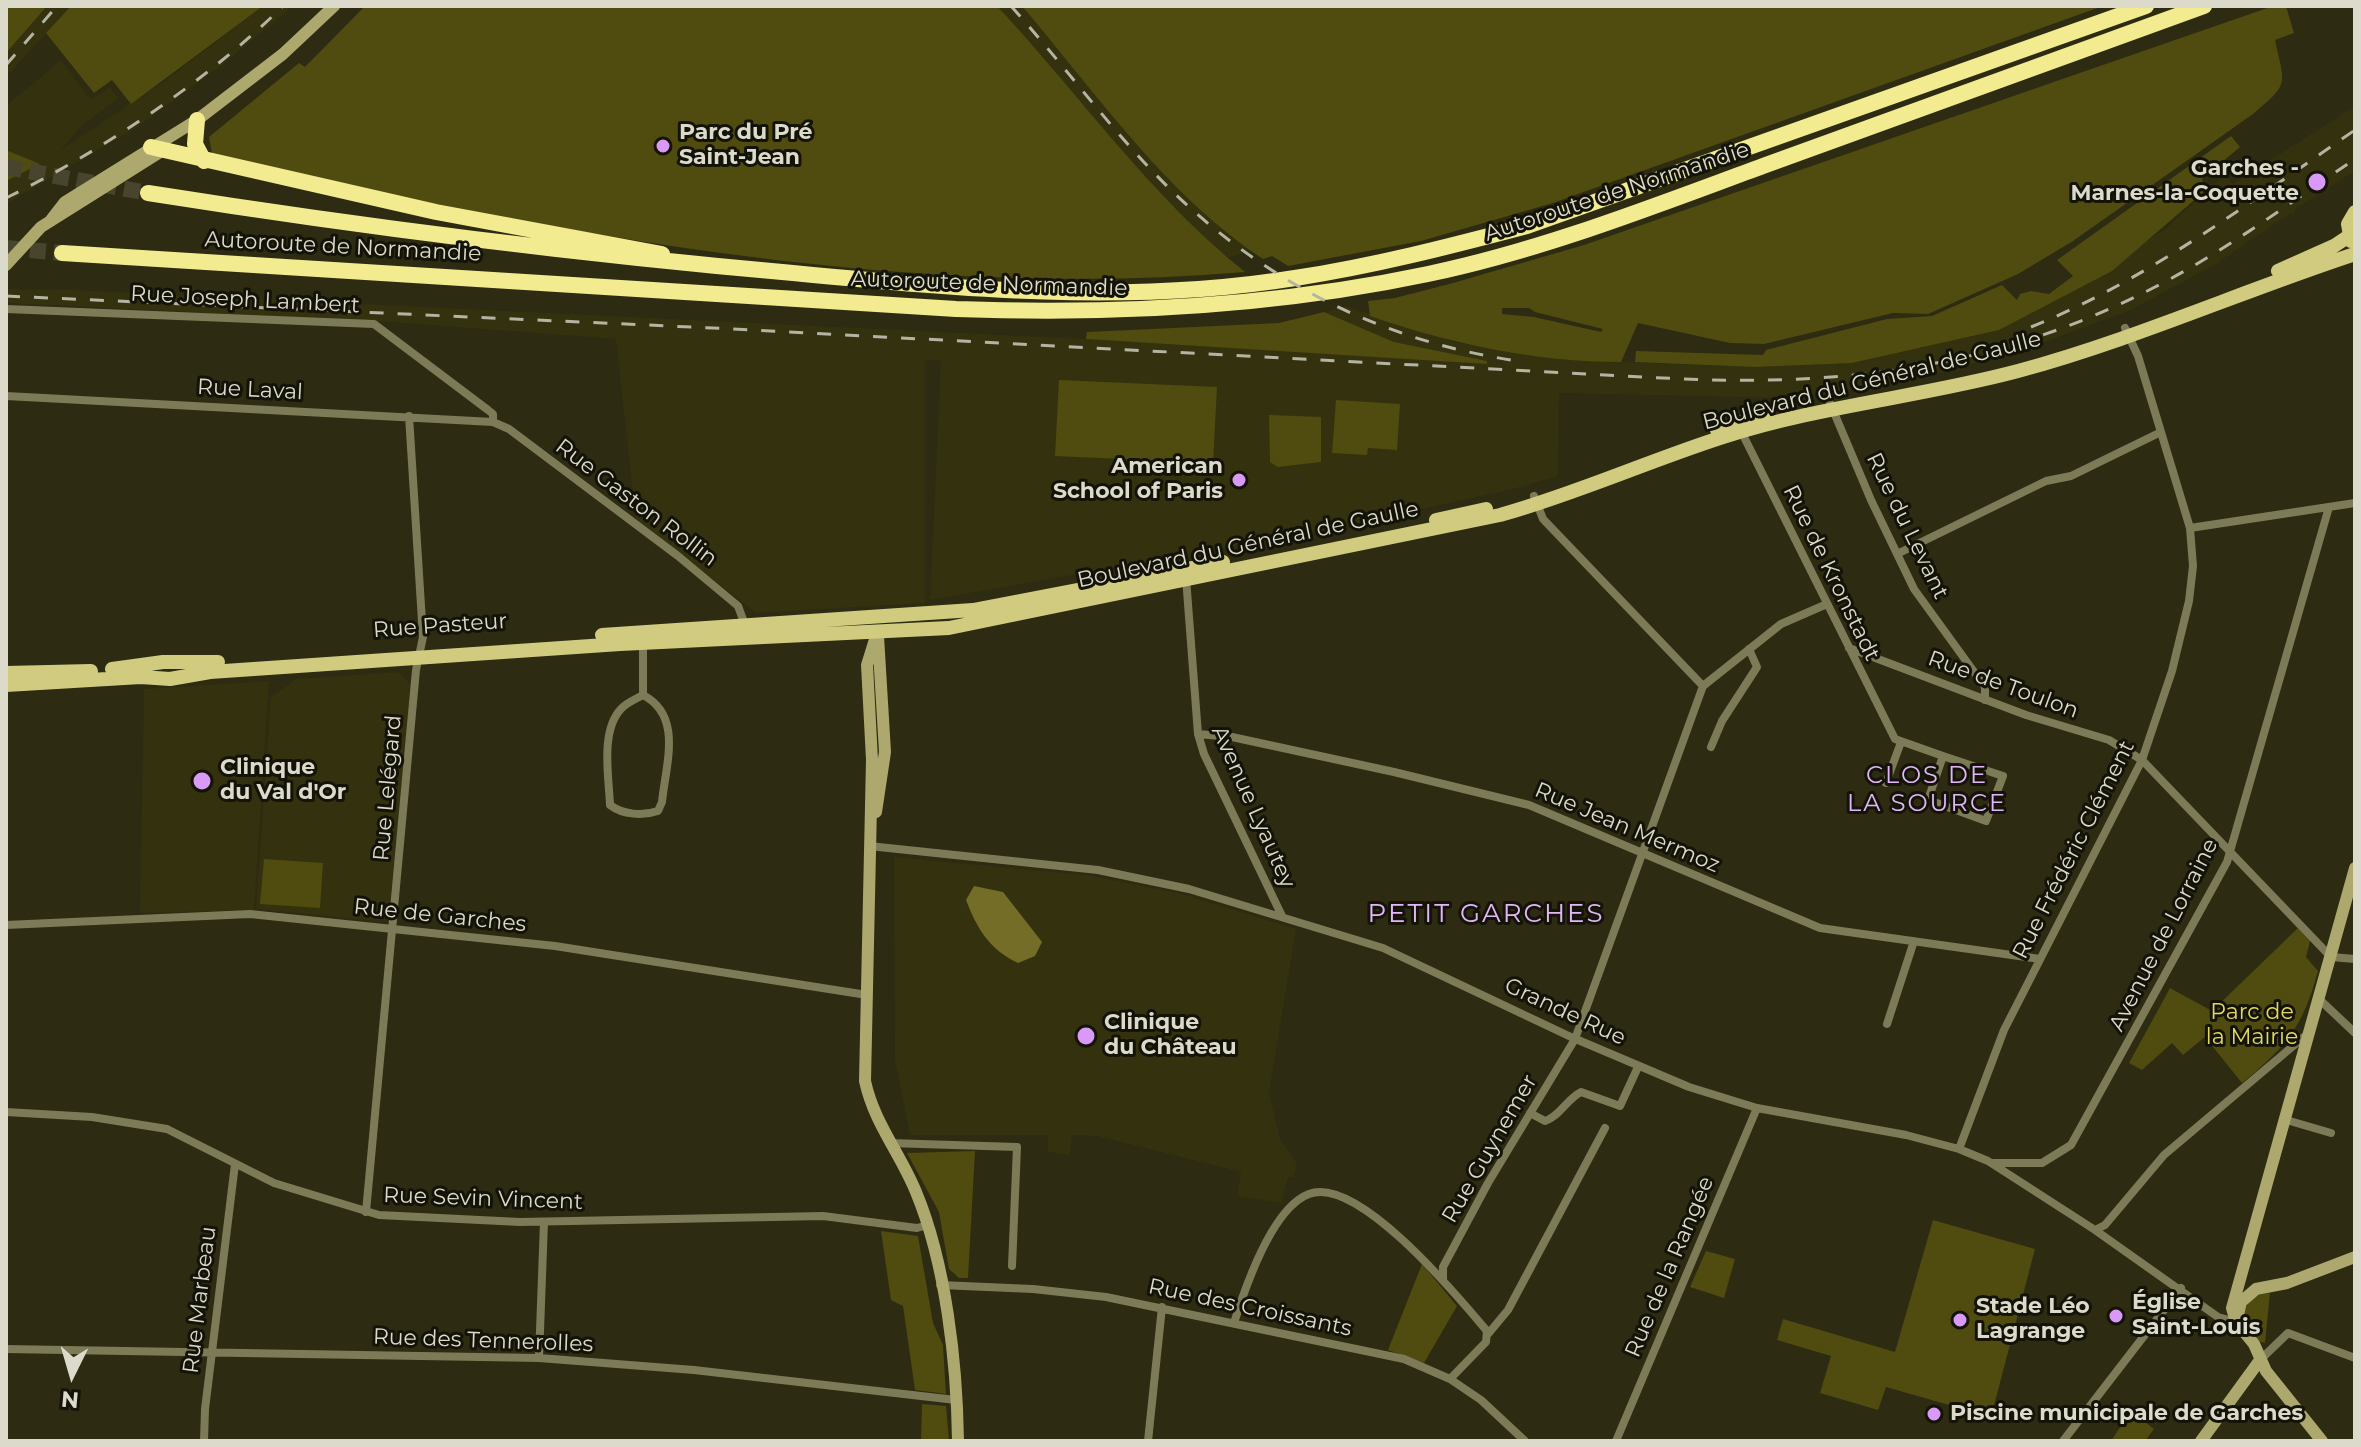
<!DOCTYPE html>
<html>
<head>
<meta charset="utf-8">
<style>
  body { margin:0 }
  #map { position:relative; width:2361px; height:1447px; overflow:hidden; background:#2d2b11; font-family:Montserrat,sans-serif }
  canvas { display:block }
  .frame { position:absolute; inset:0; border:8px solid #dbdacb; pointer-events:none }
  .north { position:absolute; left:32px; top:1335px; width:80px; height:80px; -webkit-text-stroke:6px #141308; paint-order:stroke; rotate:185deg; font-size:22px; font-weight:700; line-height:32px; text-align:center; color:#dbdacb }
  .north::after { content:''; display:block; margin:auto; width:28px; height:36px; background:#dbdacb; clip-path:polygon(50% 0,100% 100%,50% 72%,0 100%) }
</style>
</head>
<body>
<div id="map">
<canvas width="2361" height="1447"></canvas>
<div class="frame"></div>
<div class="north">N</div>
</div>
<script>
const g = document.querySelector('canvas').getContext('2d');
g.lineJoin = 'round';
function fillPath(path, color) { g.fillStyle = color; g.fill(path, 'evenodd'); }
function stroke(path, color, width, dash) { g.strokeStyle = color; g.lineWidth = width; g.lineCap = dash ? 'butt' : 'round'; g.setLineDash(dash || []); g.stroke(path); }
function drawText(font, color, halo, rows, align = 'center') {
  g.font = font + ' Montserrat,sans-serif'; g.lineWidth = 6; g.setLineDash([]); g.textBaseline = 'middle'; g.strokeStyle = halo; g.fillStyle = color; for (const [text, x, y, turn = 0] of rows) {
    g.save(); g.translate(x, y); g.rotate((+turn || 0) * Math.PI / 180); g.textAlign = isNaN(turn) ? turn : align; if (halo) g.strokeText(text, 0, 0); g.fillText(text, 0, 0); g.restore();
  }
}
const built = new Path2D(`
  M47 6H71L6 77V53Z
  M263 6H293L223 64 139 126 6 204V181L39 164 6 150V106L61 60 91 100 110 87 118 98 80 127 61 150 166 80Z
  M997 6H1022L1177 187 1251 251 1227 258 1202 238 1109 138Z
  M2355 106V171L2296 209 2293 216 2291 213 2216 264 2131 310 2037 345 1941 373 1857 389 1780 398 1559 393 1558 476 1509 490 1306 534 930 600 941 361 925 360V603L756 613 636 520 616 339 391 322 8 303 7 289 73 290 1086 339 1487 363 1394 342 1324 312 1346 306 1455 342 1569 360 1755 367 1852 363 1999 330 2164 230 2224 175 2233 184Z
  M398 672 411 684 389 914 378 921 256 909 271 698 296 679Z
  M269 681 254 910 140 913 144 689Z
  M894 857 1087 875 1178 893 1296 929 1269 1092 1280 1139 1297 1164 1293 1178 1288 1177 1281 1203 1237 1196 1241 1172 1097 1136 1072 1135 1070 1155 1048 1152V1135H910L895 1059Z`);
const green = new Path2D(`
  M6 6H47L6 53Z
  M71 6H263L131 104 112 80 94 93 46 33Z
  M365 6H997C1080 95 1149 195 1245 272 904 301 543 233 212 154L209 137 299 63 305 67Z
  M1022 6H2103L1553 203 1421 241 1288 266 1272 256 1263 259C1168 197 1095 92 1022 6Z
  M2273 6H2286L2294 33 2275 40C2285 86 2290 83 2253 114L2073 241 2018 274 1928 314 1893 313 1764 344 1730 343 1638 323 1621 362C1535 362 1451 344 1370 316L1368 301 1395 298 1453 283 1584 245ZM1529 308 1535 312 1603 329 1601 332 1534 317 1502 314V308Z
  M2231 136 2240 147 2202 179 2206 190 2112 271 1999 330 1852 363 1755 367 1635 362 1636 351 1763 355 1766 350 1887 319 1932 316 2002 285 2017 300 2020 294 2031 291 2049 294 2073 276 2057 260Z
  M6 150 40 164 6 181Z
  M1324 312 1394 342 1487 361V364L1086 339 1087 332 1279 323Z
  M1059 380 1217 387 1213 463 1055 456Z
  M1336 400 1400 404 1397 450 1368 448 1367 455 1332 453Z
  M1269 415 1321 417V462L1278 467 1270 462Z
  M264 859 323 863 320 908 260 904Z
  M2298 928 2310 941 2306 957 2318 971C2303 1027 2286 1047 2242 1083L2205 1037 2183 1055 2172 1043 2142 1070 2129 1063 2170 988 2212 1011Z
  M975 1151 968 1278H959L949 1269 939 1212 907 1153Z
  M1933 1220 2035 1249 1991 1417 1886 1387 1878 1410 1820 1393 1831 1356 1777 1340 1783 1319 1895 1352Z
  M881 1231 918 1236 933 1323 943 1345 946 1394 915 1390 903 1306 891 1300Z
  M1706 1251 1735 1259 1724 1298 1690 1287Z
  M1422 1264 1457 1306 1424 1363 1388 1350Z
  M2270 1293 2265 1343 2257 1341 2243 1316C2248 1299 2253 1295 2270 1293Z
  M922 1404 946 1406 949 1441H921Z
  M2131 1411 2154 1429 2145 1441H2111Z`);
const water = new Path2D(`
  M974 886 1003 892 1042 942 1035 956 1018 963C990 950 977 929 966 900Z`);
const highwayTunnel = new Path2D(`
  M6 167 148 193
  M6 248 62 253`);
const street = new Path2D(`
  M6 309 374 324 488 410 493 414V422
  M6 396 493 422 509 429 678 556 738 606 745 625
  M1830 403 1871 500 1914 589 1985 687V700
  M1740 429 1895 739 1943 756 1929 797 1934 802 1986 821 2003 776 1943 756
  M1534 496 1543 519 1703 686
  M2190 528 2355 503
  M1897 554 2046 481 2071 476 2161 432
  M1186 578 1198 734 1204 754 1282 916
  M1849 648 2026 715 2109 740 2142 760 2331 957 2355 959
  M643 695C683 716 666 763 662 802L658 811C643 816 623 815 610 805 609 778 600 731 621 709 626 703 636 699 643 695Z
  M643 695V640
  M1198 734 1232 737 1394 772 1529 805 1820 928 2040 959
  M1711 747 1722 721 1757 667 1749 649
  M1886 783 1901 742
  M869 846 1098 870 1189 889 1383 948 1571 1037 1689 1087 1757 1108 1906 1135 1959 1149 1988 1161 2095 1230 2218 1317 2236 1322
  M6 925 250 914 555 946 867 995
  M2319 999 2355 1033
  M1887 1024 1914 941
  M6 1112 92 1117 167 1129 274 1183 379 1215 520 1222 823 1216 917 1228 928 1225
  M1530 1113 1545 1121C1560 1116 1567 1099 1581 1092L1620 1106 1638 1067
  M2283 1119 2331 1133
  M889 1143 1017 1147 1012 1266
  M1959 1149 2004 1030 2142 760 2172 671 2189 601 2193 566 2190 528 2138 356 2125 328
  M1992 1163H2042L2071 1145 2227 862 2329 507
  M366 1212 416 670 423 637 409 416
  M2095 1230 2105 1225 2164 1155 2305 1036
  M1443 1279V1267L1488 1183 1575 1039 1703 686 1781 624 1827 604
  M940 1285 1033 1289 1106 1297 1404 1359 1450 1379 1481 1400 1525 1441
  M1234 1323C1245 1288 1272 1208 1309 1194 1358 1175 1459 1298 1487 1331L1486 1342 1450 1379
  M1488 1334 1508 1310 1605 1128
  M6 1349 539 1358 694 1370 956 1400
  M539 1358 544 1222
  M2260 1360 2288 1333 2355 1358
  M204 1441 205 1409 235 1164
  M1148 1441 1162 1307
  M1616 1441 1757 1108
  M2063 1441 2181 1288`);
const secondary = new Path2D(`
  M51 220 65 202 197 120 283 54 334 6
  M6 265 41 227 165 149
  M877 633 867 665 872 760 865 1081C874 1123 900 1153 916 1192 946 1264 957 1364 958 1441
  M876 812 885 752 878 636
  M2238 1315 2241 1302 2256 1289 2287 1283 2355 1257
  M2201 1441 2260 1360
  M2322 1441 2266 1371 2254 1344 2236 1322 2232 1308 2355 868`);
const primary = new Path2D(`
  M2351 241 2348 224 2355 212
  M2278 271 2334 246 2349 236
  M1717 430 1763 416
  M1436 520 1486 509
  M602 635 973 610 1223 562
  M112 669 163 662H218
  M6 673 91 671
  M6 685 141 677 170 679 210 672 620 644 949 628 1500 515C1576 494 1648 461 1723 437 1818 406 1921 397 2018 371 2133 340 2242 291 2355 254`);
const highway = new Path2D(`
  M197 120 195 144 204 161
  M151 147 436 212 662 254
  M148 193C363 227 577 254 793 273 960 289 1129 305 1295 278 1374 266 1451 246 1527 226L2146 6
  M62 253 956 309C1115 315 1272 307 1428 274 1543 250 1654 206 1763 166 1910 113 2057 59 2204 6`);
const rail = new Path2D(`
  M1011 6C1065 66 1113 133 1170 189 1266 283 1385 342 1518 361
  M6 65 57 6
  M6 198C102 151 207 81 283 6
  M6 296 713 328 1682 379C1850 386 2003 366 2155 287 2225 251 2290 203 2355 159
  M2031 327C2148 280 2251 201 2355 130`);
const markers = [
  [663,146,8,"#d99af7"],
  [2317,182,10,"#d99af7"],
  [1239,480,8,"#d99af7"],
  [202,781,10,"#d99af7"],
  [1086,1036,10,"#d99af7"],
  [2116,1316,8,"#d99af7"],
  [1960,1320,8,"#d99af7"],
  [1934,1414,8,"#d99af7"]
];
const poiNames = [
  ["Parc du Pré",679,133],
  ["Saint-Jean",679,158],
  ["Garches -",2299,169,"right"],
  ["Marnes-la-Coquette",2299,194,"right"],
  ["American",1223,467,"right"],
  ["School of Paris",1223,492,"right"],
  ["Clinique",220,768],
  ["du Val d'Or",220,793],
  ["Clinique",1104,1023],
  ["du Château",1104,1048],
  ["Église",2132,1303],
  ["Saint-Louis",2132,1328],
  ["Stade Léo",1976,1307],
  ["Lagrange",1976,1332],
  ["Piscine municipale de Garches",1950,1414]
];
const streetNames = [
  ["Autoroute de Normandie",1617,192,-18],
  ["Autoroute de Normandie",343,247,3],
  ["Autoroute de Normandie",989,284,2],
  ["Rue Joseph Lambert",245,300,3],
  ["Boulevard du Général de Gaulle",1872,381,-14],
  ["Rue Laval",250,390,3],
  ["Rue Gaston Rollin",636,503,37],
  ["Rue du Levant",1907,526,64],
  ["Boulevard du Général de Gaulle",1248,545,-12],
  ["Rue de Kronstadt",1831,573,64],
  ["Rue Pasteur",440,626,-4],
  ["Rue de Toulon",2003,685,20],
  ["Rue Lelégard",388,788,-85],
  ["Avenue Lyautey",1253,807,66],
  ["Rue Jean Mermoz",1627,828,23],
  ["Rue Frédéric Clément",2074,850,-63],
  ["Rue de Garches",440,916,6],
  ["Avenue de Lorraine",2164,935,-63],
  ["Grande Rue",1565,1012,25],
  ["Rue Guynemer",1490,1149,-60],
  ["Rue Sevin Vincent",483,1199,2],
  ["Rue de la Rangée",1670,1267,-67],
  ["Rue Marbeau",200,1300,-83],
  ["Rue des Croissants",1250,1308,12],
  ["Rue des Tennerolles",483,1341,2]
];
const parkNames = [
  ["Parc de",2252,1013],
  ["la Mairie",2252,1038]
];
const neighbourhoodNames = [
  ["CLOS DE",1927,776],
  ["LA SOURCE",1927,804]
];
const quarterNames = [
  ["PETIT GARCHES",1486,914]
];
fillPath(built, '#34310f');
fillPath(green, '#504b0f');
fillPath(water, '#746d27');
stroke(highwayTunnel, '#47452d', 16, [16, 8]);
stroke(street, '#7d7a57', 8);
stroke(secondary, '#aca86e', 12);
stroke(primary, '#d1cb7f', 14);
stroke(highway, '#f3eb8f', 16);
stroke(rail, '#b5b4a3', 3, [14, 14]);
for (const [x, y, r, color] of markers) { const dot = new Path2D(); dot.arc(x, y, r, 0, 2 * Math.PI); g.fillStyle = color; g.fill(dot); stroke(dot, '#141308', 3); }
drawText('bold 22px', '#dbdacb', '#141308', poiNames, 'left');
drawText('22px', '#dbdacb', '#141308', streetNames);
drawText('22px', '#e4d95e', '#141308', parkNames);
g.letterSpacing = '2px';
drawText('24px', '#e2b7f8', '#141308', neighbourhoodNames);
g.letterSpacing = '0px';
g.letterSpacing = '2px';
drawText('26px', '#e2b7f8', '#141308', quarterNames);
g.letterSpacing = '0px';
</script>
</body>
</html>
